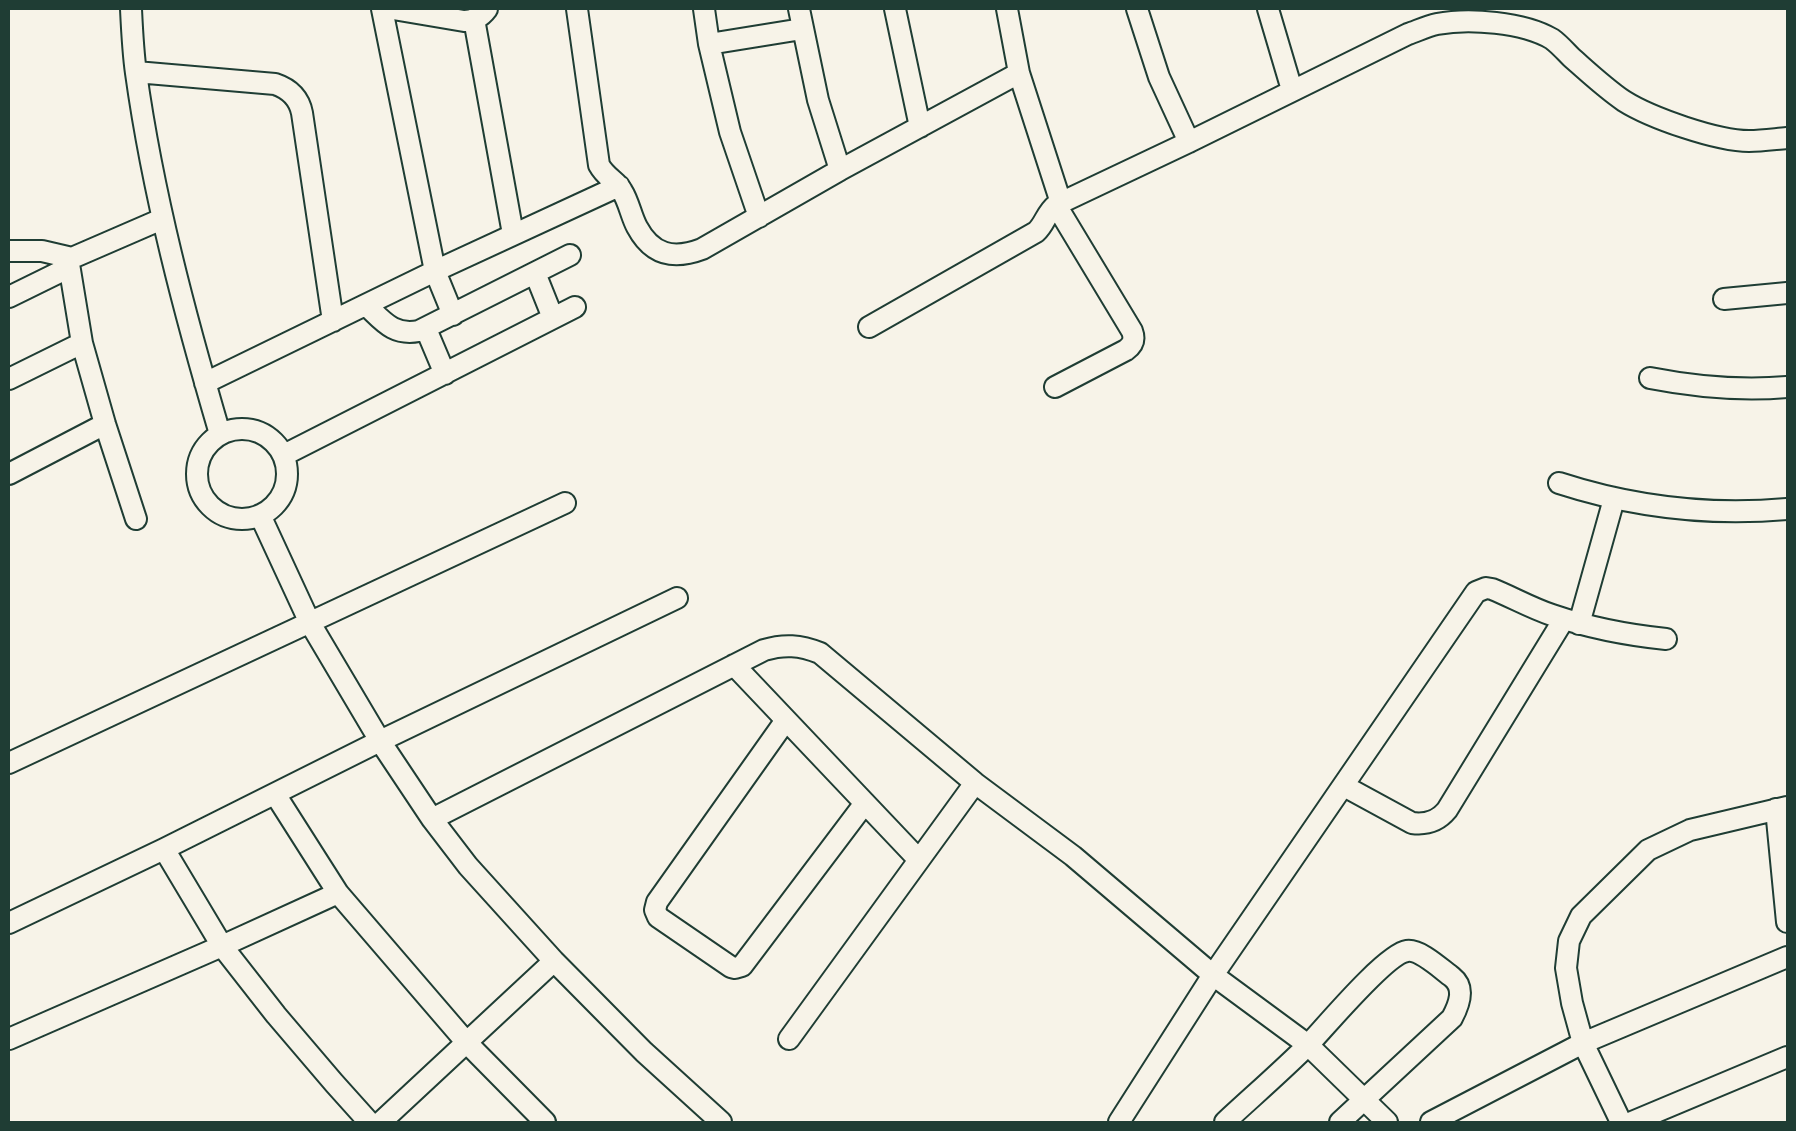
<!DOCTYPE html>
<html>
<head>
<meta charset="utf-8">
<style>
  body { margin:0 }
  #map { position:relative; width:1796px; height:1131px; overflow:hidden; background:#f7f3e8; font-family:"Indie Flower",sans-serif }
  canvas { display:block }
  .frame { position:absolute; inset:0; border:10px solid #1f3d34; pointer-events:none }
</style>
</head>
<body>
<div id="map">
<canvas width="1796" height="1131"></canvas>
<div class="frame"></div>
</div>
<script>
const g = document.querySelector('canvas').getContext('2d');
g.lineJoin = 'round';
function stroke(path, color, width, dash) { g.strokeStyle = color; g.lineWidth = width; g.lineCap = dash ? 'butt' : 'round'; g.setLineDash(dash || []); g.stroke(path); }
const minor = new Path2D(`
  M131 9C132 30 133 52 136 73 153 195 185 315 220 434
  M382 9 435 271 453 315
  M393 9 464 21C474 21 481 17 487 9
  M577 9 599 165C606 178 617 181 622 191 629 202 631 216 637 227 652 255 673 260 702 249L840 170 1019 73
  M704 9 709 44 730 132 759 217
  M799 9 818 100 840 170
  M895 9 920 127
  M1007 9 1019 73 1061 203
  M1137 9 1159 77 1189 142
  M1268 9 1292 90
  M474 19 513 234
  M709 44 802 29
  M136 72 275 84C290 89 299 98 302 113L333 321
  M9 251H42L72 258 162 219
  M68 258 82 343 105 424 136 519
  M535 273 553 318
  M9 297 68 268
  M1724 299 1787 293
  M366 305C383 321 393 336 419 331L570 255
  M869 327 1036 232C1045 224 1046 213 1056 205L1189 142 1408 34C1417 31 1427 26 1437 24 1469 18 1523 22 1552 39 1559 44 1565 51 1571 57 1588 72 1605 88 1624 101 1651 118 1717 141 1749 141 1762 141 1775 139 1787 138
  M426 329 445 374
  M1650 378C1696 387 1740 391 1787 387
  M9 379 82 343
  M205 383 435 271 619 186
  M1055 387 1126 350C1133 345 1135 339 1132 331L1056 205
  M197 474a45 45 0 1 1 90 0a45 45 0 1 1-90 0Z
  M284 455 575 307
  M9 474 105 424
  M1559 483C1633 507 1709 516 1787 509
  M260 515 310 623 380 741 432 819 468 866 554 961 644 1052 721 1122
  M1579 624 1614 499
  M734 665 919 860
  M786 720 657 902 655 910 658 917 731 967 735 968 742 966 865 803
  M9 763 565 503
  M1344 786 1412 823C1427 825 1438 821 1447 810L1564 619
  M275 794 338 893 467 1043 545 1122
  M1776 809 1787 922
  M432 819 764 650C784 644 800 645 820 653L975 783 1073 856 1213 975 1308 1045 1387 1122
  M164 849 222 946 276 1015 334 1083 369 1122
  M9 923 164 849 380 741 677 598
  M9 1039 222 946 338 893
  M789 1039 975 783
  M381 1122 554 961
  M1119 1122 1213 975 1476 592 1486 588 1492 589C1512 597 1531 608 1552 615 1590 628 1627 635 1666 639
  M1225 1122C1253 1096 1282 1071 1309 1044 1326 1026 1386 954 1407 951 1420 949 1441 969 1452 977 1466 988 1459 1005 1452 1018L1340 1122
  M1431 1122 1583 1043 1787 957
  M1621 1122 1583 1043 1572 1003 1566 968 1569 941 1581 916 1648 850 1690 830 1787 807
  M1632 1122 1787 1057`);
stroke(minor, '#1f3d34', 24);
stroke(minor, '#f7f3e8', 20);
</script>
</body>
</html>
